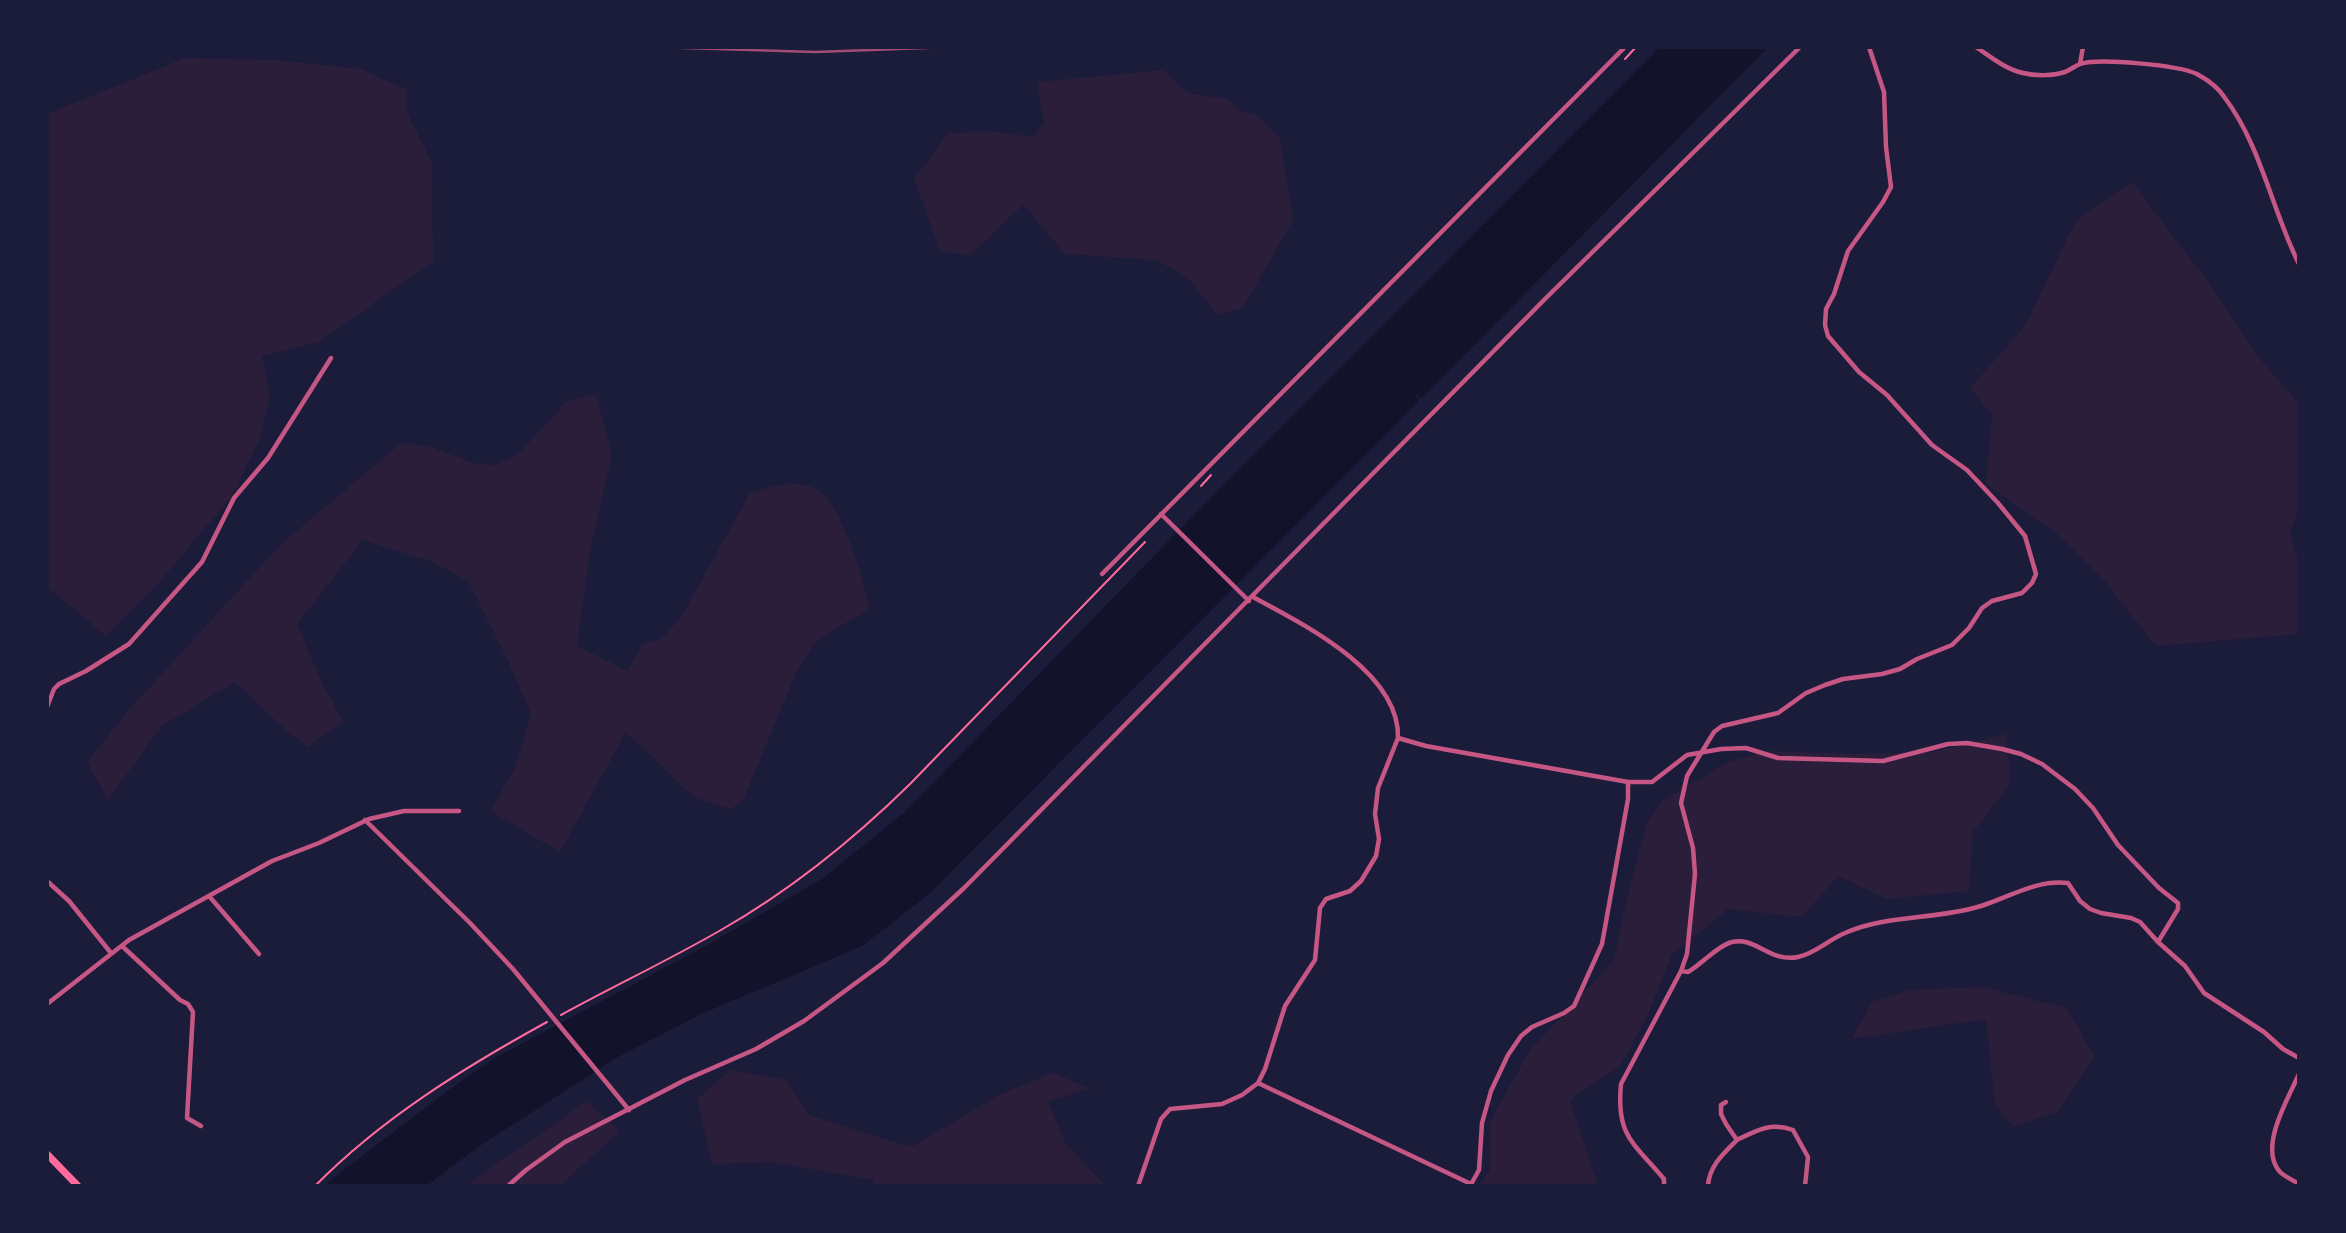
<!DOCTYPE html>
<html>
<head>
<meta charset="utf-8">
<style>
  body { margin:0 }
  #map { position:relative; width:2346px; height:1233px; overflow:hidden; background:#1b1b3a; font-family:Commissioner,sans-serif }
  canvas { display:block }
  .frame { position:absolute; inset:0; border:49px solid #1b1b3a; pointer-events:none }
</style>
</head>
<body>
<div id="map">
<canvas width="2346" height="1233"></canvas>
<div class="frame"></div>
</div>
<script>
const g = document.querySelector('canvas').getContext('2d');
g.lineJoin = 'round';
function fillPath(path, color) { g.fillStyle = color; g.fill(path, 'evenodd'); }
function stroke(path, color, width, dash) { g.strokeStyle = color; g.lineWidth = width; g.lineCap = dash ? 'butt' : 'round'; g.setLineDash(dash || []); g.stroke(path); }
const green = new Path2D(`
  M185 58 275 60 361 69 407 90V112L432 163 433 262 318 342 262 356 270 395 261 436 232 496 157 585 106 636 47 587V114Z
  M1163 70 1187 93 1227 99 1241 111 1256 115 1280 138 1293 220 1243 308 1217 315 1190 280 1157 260 1065 254 1023 205 969 256 940 250 914 179 948 133 998 132 1033 137 1044 122 1037 82Z
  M2132 182 2209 283 2256 354 2299 404V511L2290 532 2296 555 2299 556V634L2156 646 2103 579 2055 532 1986 484 1992 416 1970 388 2025 326 2076 220Z
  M596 394 612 455 590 552 577 646 628 671 642 644 661 639 681 617 750 493C765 487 799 479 814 488 844 505 861 575 870 608L815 642 797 671 743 801 731 809 695 798 626 732 560 852 490 811 515 768 531 714 510 665 468 581 430 561 363 540 297 624 319 676 343 722 308 747 281 726 235 682 162 726 108 800 87 762 127 712 280 545 401 443 431 447 473 463 495 465 519 453 566 402Z
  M2007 734 2010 785 1973 832 1969 891 1887 899 1838 876 1802 917 1728 909 1672 955 1648 1015 1621 1065 1570 1100 1598 1186H1478L1490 1170V1121L1530 1050 1614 960 1624 910 1647 822 1663 800 1729 762 1766 751 1853 754 1931 752Z
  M1981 987 2067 1008 2095 1057 2058 1112 2014 1126 1995 1106 1986 1019 1851 1039 1872 1002 1909 990Z
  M730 1070 787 1080 809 1115 911 1147 999 1095 1053 1073 1090 1088 1048 1102 1066 1144 1106 1186H871L875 1180 772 1162 712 1164 697 1099Z
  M587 1101 620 1131 560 1186H465Z`);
const water = new Path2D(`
  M1660 47H1768L1422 398 1414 394 1419 401 929 894 862 946 701 1014 616 1058 478 1147 426 1186H323L446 1092 495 1058 704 947 822 879 905 812 1185 524Z`);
const path = new Path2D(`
  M1625 59 1636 47
  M1201 486 1211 475
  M561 1015C614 986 669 960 721 930 791 890 853 840 910 784L1145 542
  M315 1186C382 1118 465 1067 547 1022`);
const minor = new Path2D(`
  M1976 47C1991 57 2005 69 2023 73 2035 76 2053 76 2065 72 2070 70 2075 66 2080 64 2100 58 2178 65 2197 74 2208 80 2218 87 2225 98 2261 146 2272 210 2299 264
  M2080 64 2083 47
  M1161 514 1249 601
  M1102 574 1625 47
  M1253 597C1303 624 1400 672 1398 738L1426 746 1628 782H1652L1687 755 1721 749 1746 748 1778 758 1883 761 1948 744 1967 743 2002 749 2021 754 2042 764 2075 789 2093 808 2118 845 2159 888 2178 903V909L2158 942
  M47 707 54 689 59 684 86 671 129 644 202 562 234 498 268 458 331 358
  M365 820 471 924 513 969 629 1110
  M47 881 69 901 111 953
  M209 896 259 954
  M122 946 180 1000 188 1004 193 1012 187 1118 201 1126
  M1681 971 1688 972C1702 964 1717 946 1732 942 1755 936 1770 963 1798 957 1816 953 1828 940 1845 933 1888 914 1937 920 1981 906 2009 897 2038 879 2068 883L2080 901 2090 909 2101 913 2131 918 2140 922 2158 942 2185 966 2204 993 2264 1032 2283 1049 2299 1058
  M47 1004 129 940 272 861 319 843 369 819 404 811H459
  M2299 1074C2288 1099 2258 1148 2280 1172 2285 1177 2293 1180 2299 1184
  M1258 1083 1471 1184
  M1737 1140C1757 1130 1771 1122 1793 1130L1808 1157 1805 1186
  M508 1186 526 1170 565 1142 685 1080 756 1049 804 1021 883 963 964 888 1544 300 1800 47
  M1138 1186 1161 1119 1170 1109 1222 1104 1242 1095 1258 1083 1265 1069 1285 1006 1315 960 1320 908 1326 899 1350 891 1361 881 1376 856 1379 839 1375 814 1378 788 1398 738
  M1470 1186 1479 1170 1482 1123 1491 1091 1508 1055 1521 1036 1532 1027 1564 1013 1574 1006 1602 944 1628 799V782
  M1664 1186V1179C1633 1142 1616 1136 1621 1084L1681 971 1687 954 1695 874 1693 848 1681 803 1687 776 1714 732 1722 726 1778 713 1806 693 1825 685 1843 679 1882 674 1900 669 1917 659 1952 645 1969 628 1982 608 1992 601 2022 593 2032 583 2036 574 2025 536 1998 503 1967 470 1932 445 1887 395 1859 372 1828 336 1825 325 1826 309 1834 294 1848 251 1883 202 1891 187 1886 147 1884 92 1869 47
  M1708 1186C1709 1166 1724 1153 1737 1140L1726 1124 1721 1114V1105L1726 1102`);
const primary = new Path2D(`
  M47 1154 78 1186`);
const rail = new Path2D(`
  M651 47 815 52 954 47`);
fillPath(green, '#2a1e3b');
fillPath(water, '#12122b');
stroke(path, '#ff6b9d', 2);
stroke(minor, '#c65784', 4.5);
stroke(primary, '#ff6b9d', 7);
stroke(rail, '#a44b75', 2.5);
</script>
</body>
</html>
